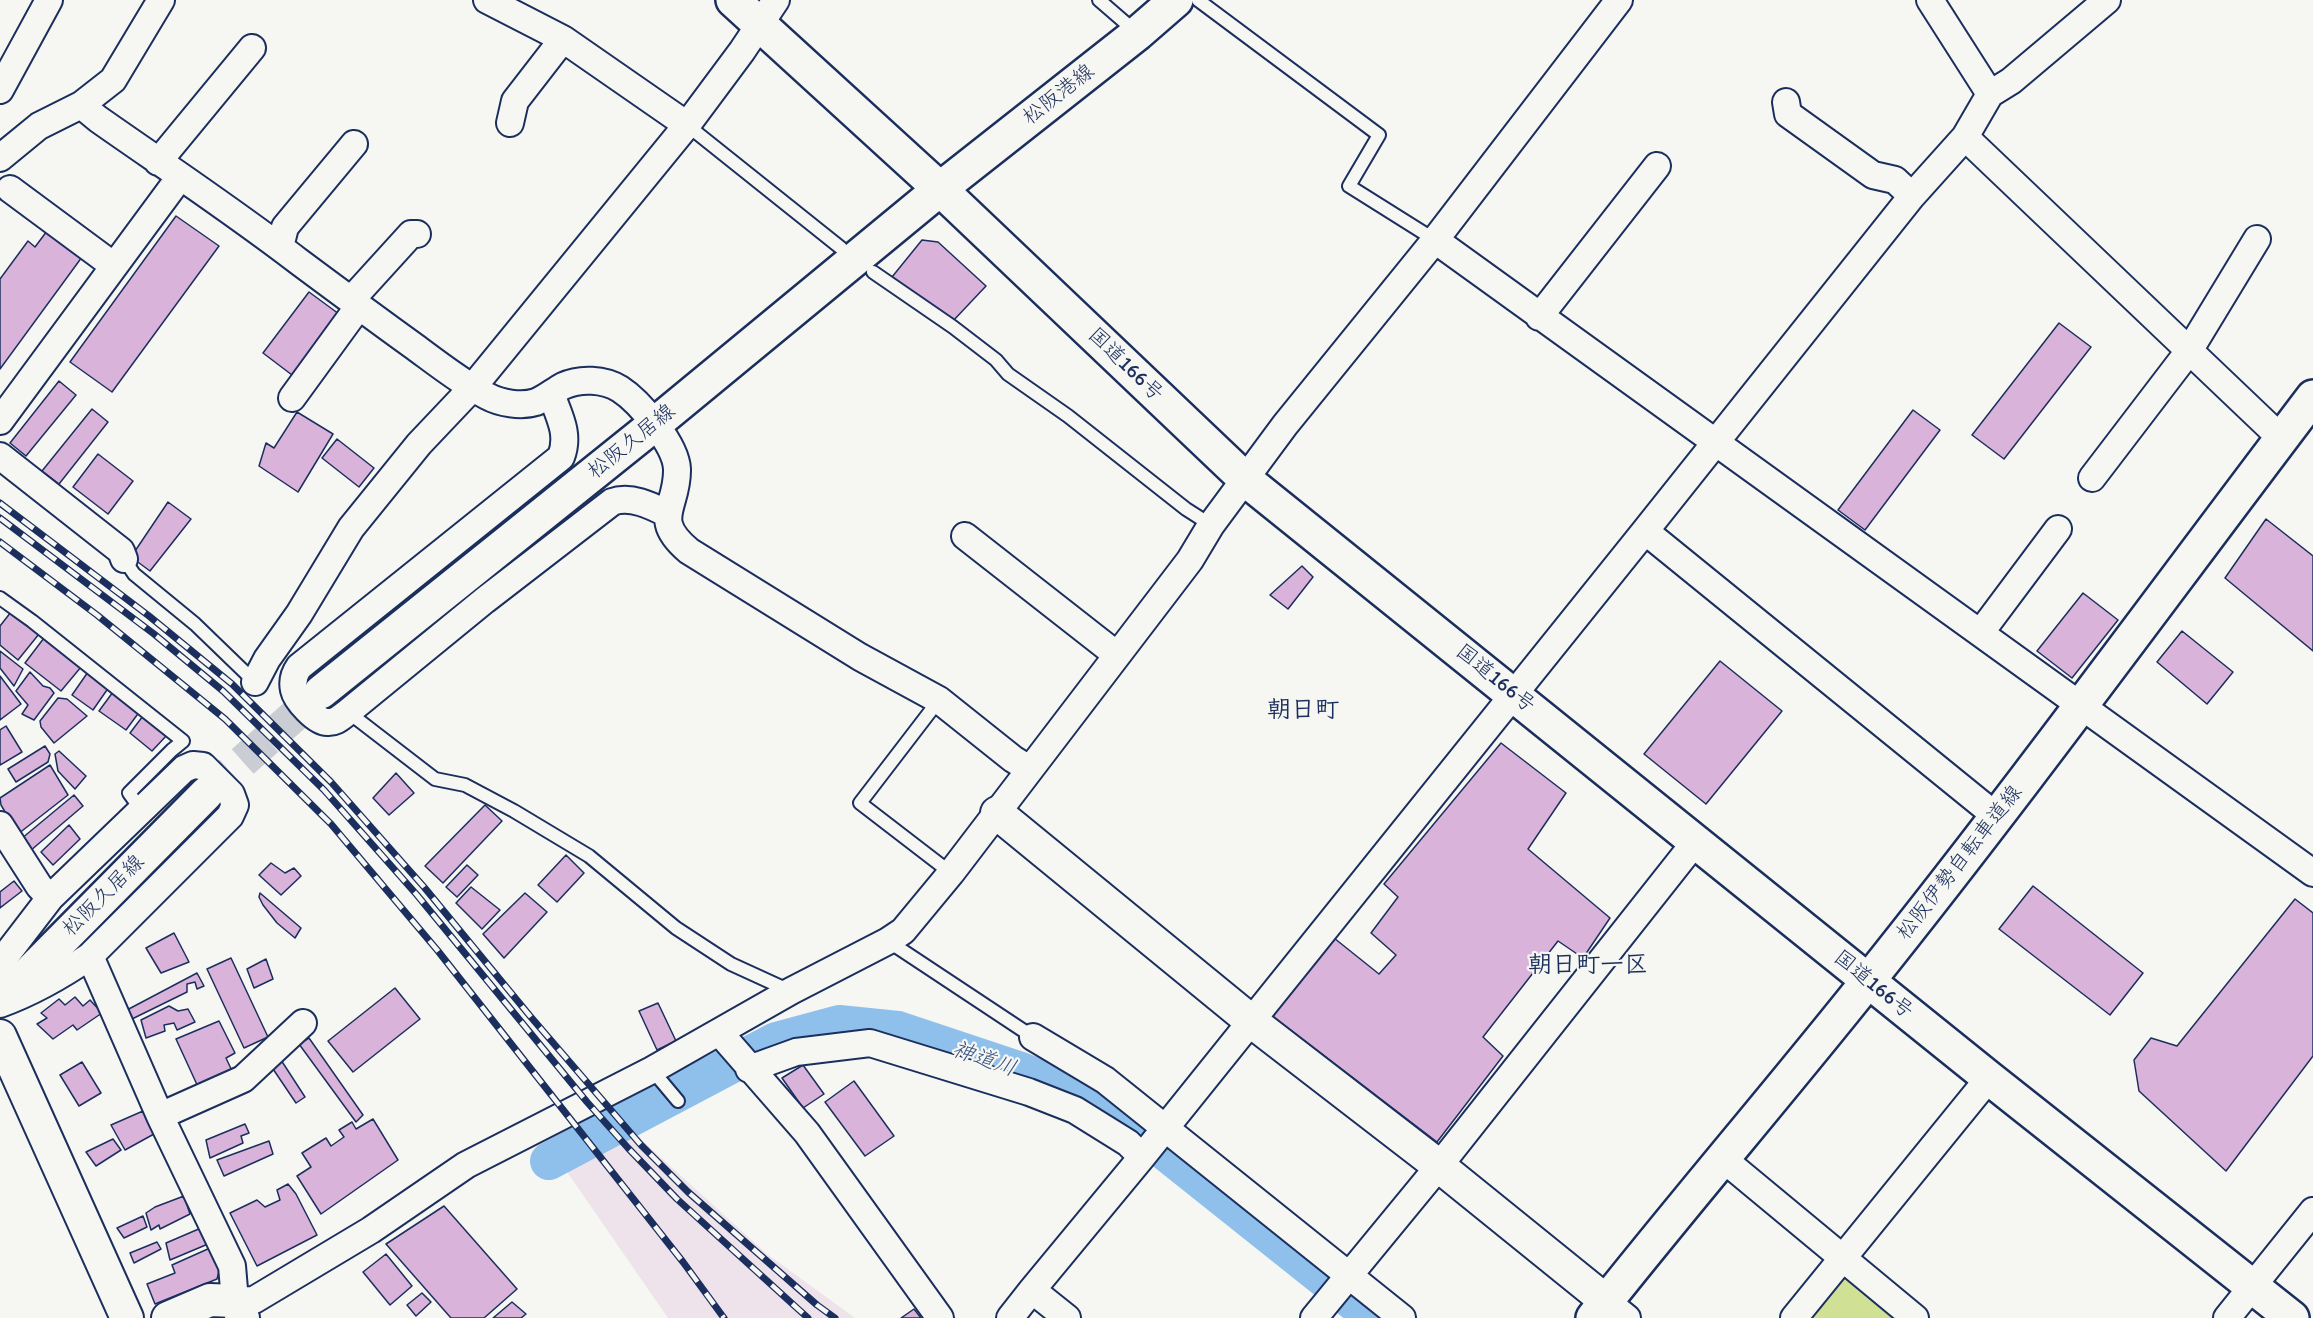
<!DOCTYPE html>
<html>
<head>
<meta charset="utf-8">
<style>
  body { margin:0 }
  canvas { display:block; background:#f6f6f2 }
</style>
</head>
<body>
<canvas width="2313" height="1318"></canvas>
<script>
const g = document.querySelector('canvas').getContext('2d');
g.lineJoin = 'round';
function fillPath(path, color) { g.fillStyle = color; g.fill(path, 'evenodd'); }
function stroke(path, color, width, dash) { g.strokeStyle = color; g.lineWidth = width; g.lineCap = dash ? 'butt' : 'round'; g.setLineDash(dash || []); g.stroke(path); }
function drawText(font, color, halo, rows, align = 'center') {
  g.font = font + ' Itim,"Klee One",sans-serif'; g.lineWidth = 4.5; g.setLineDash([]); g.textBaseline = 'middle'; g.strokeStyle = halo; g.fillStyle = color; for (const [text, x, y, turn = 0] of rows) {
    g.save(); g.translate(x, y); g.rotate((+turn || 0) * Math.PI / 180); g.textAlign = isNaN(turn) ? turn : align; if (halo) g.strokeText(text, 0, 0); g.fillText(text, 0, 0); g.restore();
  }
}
const built = new Path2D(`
  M603 1105 767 1254 855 1318H668L545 1140Z`);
const green = new Path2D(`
  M1852 1275 1902 1318H1803L1838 1276Z`);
const river = new Path2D(`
  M549 1161 776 1041 839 1024 898 1030 1018 1070 1086 1097 1163 1150 1374 1318`);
const building = new Path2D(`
  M176 216 219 246 112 392 70 362Z
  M47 231 82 257 0 369V279L28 241 35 247Z
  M922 240 938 242 986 286 952 322 892 277Z
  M309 292 339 314 292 375 263 353Z
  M2059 323 2091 347 2004 459 1972 435Z
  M59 381 76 395 26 456 10 443Z
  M92 409 108 422 59 484 42 471Z
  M1913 410 1940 430 1865 530 1838 510Z
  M297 412 333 434 298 492 259 466 266 443 274 448Z
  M337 439 374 468 359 487 322 458Z
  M98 454 133 481 108 514 73 487Z
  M168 502 191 519 150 571 131 557Z
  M2266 519 2313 556V651L2225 578Z
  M1302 566 1313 577 1288 609 1270 595Z
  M2083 593 2118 620 2072 678 2037 651Z
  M11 612 39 634 18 660 0 645V626Z
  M2182 631 2233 672 2207 704 2157 662Z
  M44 638 81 667 61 691 25 663Z
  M0 651 23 669 14 686 0 668Z
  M1720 661 1782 711 1706 804 1644 754Z
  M30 672 43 686 50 688 54 693 34 720 22 714 28 705 16 691Z
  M88 672 109 687 93 710 72 695Z
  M0 676 21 704 0 720Z
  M113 692 140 711 126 730 99 711Z
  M58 698 67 699 87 716 54 743 41 727 40 721Z
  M143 716 168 734 152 751 130 733Z
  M6 726 22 752 0 765V730Z
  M1501 743 1566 793 1528 849 1610 918 1583 958 1558 941 1483 1037 1503 1056 1437 1142 1271 1015 1334 938 1379 974 1396 955 1371 933 1398 897 1384 884Z
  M45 746 50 754 48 762 16 782 8 769Z
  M59 751 86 776 75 789 58 771 55 754Z
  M50 765 68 795 18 834 1 805 0 798Z
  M396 773 414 793 389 815 373 798Z
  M74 795 83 806 30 851 21 839Z
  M485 805 502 821 443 883 425 866Z
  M69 825 80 839 53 865 41 852Z
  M566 855 584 873 557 902 538 885Z
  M271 863 285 873 294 868 301 876 281 895 259 875Z
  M467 865 478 875 457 897 446 887Z
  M14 881 22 891 0 908V892Z
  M2033 886 2143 973 2110 1015 1999 929Z
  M471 887 500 910 482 929 456 903Z
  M260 893 301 928 295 938 277 923 263 905 259 897Z
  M525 893 547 912 504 958 483 934Z
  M2295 899 2313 913V1056L2226 1171 2139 1091 2134 1060 2151 1038 2177 1046Z
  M174 933 189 962 161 973 146 948Z
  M231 958 268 1037 244 1048 207 969Z
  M266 959 273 979 254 988 247 969Z
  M197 973 204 986 197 989 195 982 187 984V992L132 1019 125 1011Z
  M395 988 420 1019 353 1072 328 1041Z
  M75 997 83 1006 90 1000 102 1013 77 1030 73 1025 53 1039 37 1024 47 1018 41 1013 59 999 65 1005Z
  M658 1003 676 1041 657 1050 639 1011Z
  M169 1006 178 1011 188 1009 195 1022 177 1030 174 1023 164 1025 165 1031 146 1038 141 1020Z
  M219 1021 235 1053 226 1058 233 1073 199 1089 176 1039Z
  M309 1038 363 1115 356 1122 299 1044Z
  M281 1060 305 1097 296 1103 271 1066Z
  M82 1062 101 1093 79 1106 60 1075Z
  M803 1065 824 1094 803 1108 782 1078Z
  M854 1081 894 1136 865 1156 825 1102Z
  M143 1111 154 1134 125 1150 111 1125Z
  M373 1119 398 1160 321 1214 297 1176 311 1167 302 1153 326 1138 331 1146 344 1137 339 1130 352 1122 356 1129Z
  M245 1124 249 1133 241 1136 243 1143 210 1158 206 1140Z
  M113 1139 121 1150 96 1166 86 1152Z
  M269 1141 273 1154 224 1176 217 1160Z
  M288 1184 296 1194 317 1235 257 1266 230 1213 257 1200 265 1207 280 1200 277 1190Z
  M184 1196 190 1214 160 1229 159 1225 151 1230 146 1213 155 1207Z
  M444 1206 517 1289 484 1318H451L386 1244Z
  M143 1216 147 1227 124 1238 117 1228Z
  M201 1228 208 1244 170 1260 166 1243Z
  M157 1242 161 1249 134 1263 130 1253Z
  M210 1248 221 1264 217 1279 155 1304 147 1284 175 1273 172 1265Z
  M386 1254 412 1286 390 1305 363 1272Z
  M422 1293 431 1302 416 1316 407 1305Z
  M512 1302 526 1314 521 1318H493Z
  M914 1309 921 1318H901Z`);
const primaryTunnel = new Path2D(`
  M206 794 321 692`);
const service = new Path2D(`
  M1099 0 1136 32
  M1198 0 1379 135 1349 186 1435 240
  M687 125 841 248
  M873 272 953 327 996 360 1008 374 1068 416 1186 509 1211 525
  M124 559 134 574 195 624 255 682
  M0 598 32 621 183 741 172 750 129 793 142 811
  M939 700 860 803 951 873
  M348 712 435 779 465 785 514 811 589 856 676 928 731 964 790 991
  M888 941 1033 1037
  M652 1070 678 1101`);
const minor = new Path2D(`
  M487 0 563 39 687 125
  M1930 0 1990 94
  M0 90 49 0
  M1786 102 1788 114 1873 175 1895 180 1912 196
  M81 105 98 119C165 166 233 211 298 261 337 290 376 319 415 347 438 364 462 383 487 396 500 403 521 407 536 402 546 398 554 391 563 386 580 378 604 379 620 389 640 402 676 445 677 469 678 508 650 518 689 551L860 657 939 700 1013 759 1029 769
  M510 123 515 101 563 39
  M1965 137 2282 439
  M0 158 39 126 81 105 113 80 161 0
  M158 162 252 48
  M10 189 114 266
  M1435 240 2313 873
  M280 247 285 227 354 144
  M351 300 411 234H417
  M1539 317 1657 166
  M551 394C559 416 570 434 561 457L299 667C294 674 292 681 294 690 296 700 316 722 327 722 336 723 341 717 348 712L485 600 612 502C631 495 652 506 668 514
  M292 398 359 306
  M0 421 180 177
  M0 456 121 551 124 559
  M2092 478 2189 351 2257 239
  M1645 531 1996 816
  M965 536 1117 655
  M1981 632 2058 529
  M255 682 267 659 299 614 351 528 419 444 473 387 687 125 742 51 776 0
  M0 825 39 886 50 898
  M90 956 160 1116 232 1266 235 1301 254 1300 371 1230 466 1165 652 1070 791 991 888 941 903 931 951 873 1190 560 1211 525 1285 425 1435 240 1619 0
  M0 963 50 898 184 769 193 765 203 766 231 794 235 805 230 816 90 956C61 976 33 992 0 1004
  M719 1032 807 1133 940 1318
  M1033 1037 1105 1080 1402 1318
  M749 1069 796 1052 870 1043 1029 1092 1075 1110 1128 1143 1142 1157
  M160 1116 243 1079 303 1023
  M1722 1158 1915 1318
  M1606 1301 1627 1318
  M1010 1318 1032 1290
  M1067 1318 1032 1290 1142 1157 1645 531 1912 196 1965 137 1990 94 2011 81 2107 0
  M1314 1318 1439 1166 1696 841
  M1794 1318 1989 1078
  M2227 1318 2313 1211`);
const tertiary = new Path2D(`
  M997 813 1251 1021 1439 1166 1606 1301
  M0 1036 127 1318
  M168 1318 210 1300 235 1301 243 1318`);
const secondary = new Path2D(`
  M940 189 1138 33 1176 0
  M1593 1318C1683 1204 1778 1094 1868 981 2021 790 2165 592 2313 397`);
const primary = new Path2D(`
  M321 692 655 424 940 189
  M0 997 29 973 206 794`);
const trunk = new Path2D(`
  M733 0 940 189 1246 480 1989 1078 2292 1318`);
const rail = new Path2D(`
  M0 503 149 616 232 684 331 782 424 887 530 1016 641 1145 688 1192 817 1305 835 1318
  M0 518 154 634 223 691 324 790 417 895 587 1102 628 1148 677 1199 808 1318
  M0 542 97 615 225 719 331 824 438 951 683 1262 724 1318`);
const streetNames = [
  ["松阪港線",1059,95,-38],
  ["国道166号",1125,365,44],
  ["松阪久居線",632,442,-39],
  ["国道166号",1495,679,39],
  ["松阪伊勢自転車道線",1960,863,-52],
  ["松阪久居線",104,896,-45],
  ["国道166号",1873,985,39]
];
const waterNames = [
  ["神道川",984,1060,19]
];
const quarterNames = [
  ["朝日町",1303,711],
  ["朝日町一区",1588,966]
];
fillPath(built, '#eee2eb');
fillPath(green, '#d0e195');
stroke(river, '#8fc0eb', 38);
fillPath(building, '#dab3db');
stroke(building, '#1b2f5e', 1.5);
stroke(primaryTunnel, '#caced4', 33, [33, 16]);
stroke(service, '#1b2f5e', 16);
stroke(minor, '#1b2f5e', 30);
stroke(tertiary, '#1b2f5e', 36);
stroke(secondary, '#1b2f5e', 38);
stroke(primary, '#1b2f5e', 38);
stroke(trunk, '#1b2f5e', 38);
stroke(service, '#f6f6f2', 12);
stroke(minor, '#f6f6f2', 26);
stroke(tertiary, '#f6f6f2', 32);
stroke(secondary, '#f6f6f2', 33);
stroke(primary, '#f6f6f2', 33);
stroke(trunk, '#f6f6f2', 33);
stroke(rail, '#1b2f5e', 7);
stroke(rail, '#f6f6f2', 4.5, [14]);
drawText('21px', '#1b2f5e', '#f6f6f2', streetNames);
drawText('italic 22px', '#385381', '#f6f6f2', waterNames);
drawText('bold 24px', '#1b2f5e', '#f6f6f2', quarterNames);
</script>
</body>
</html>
